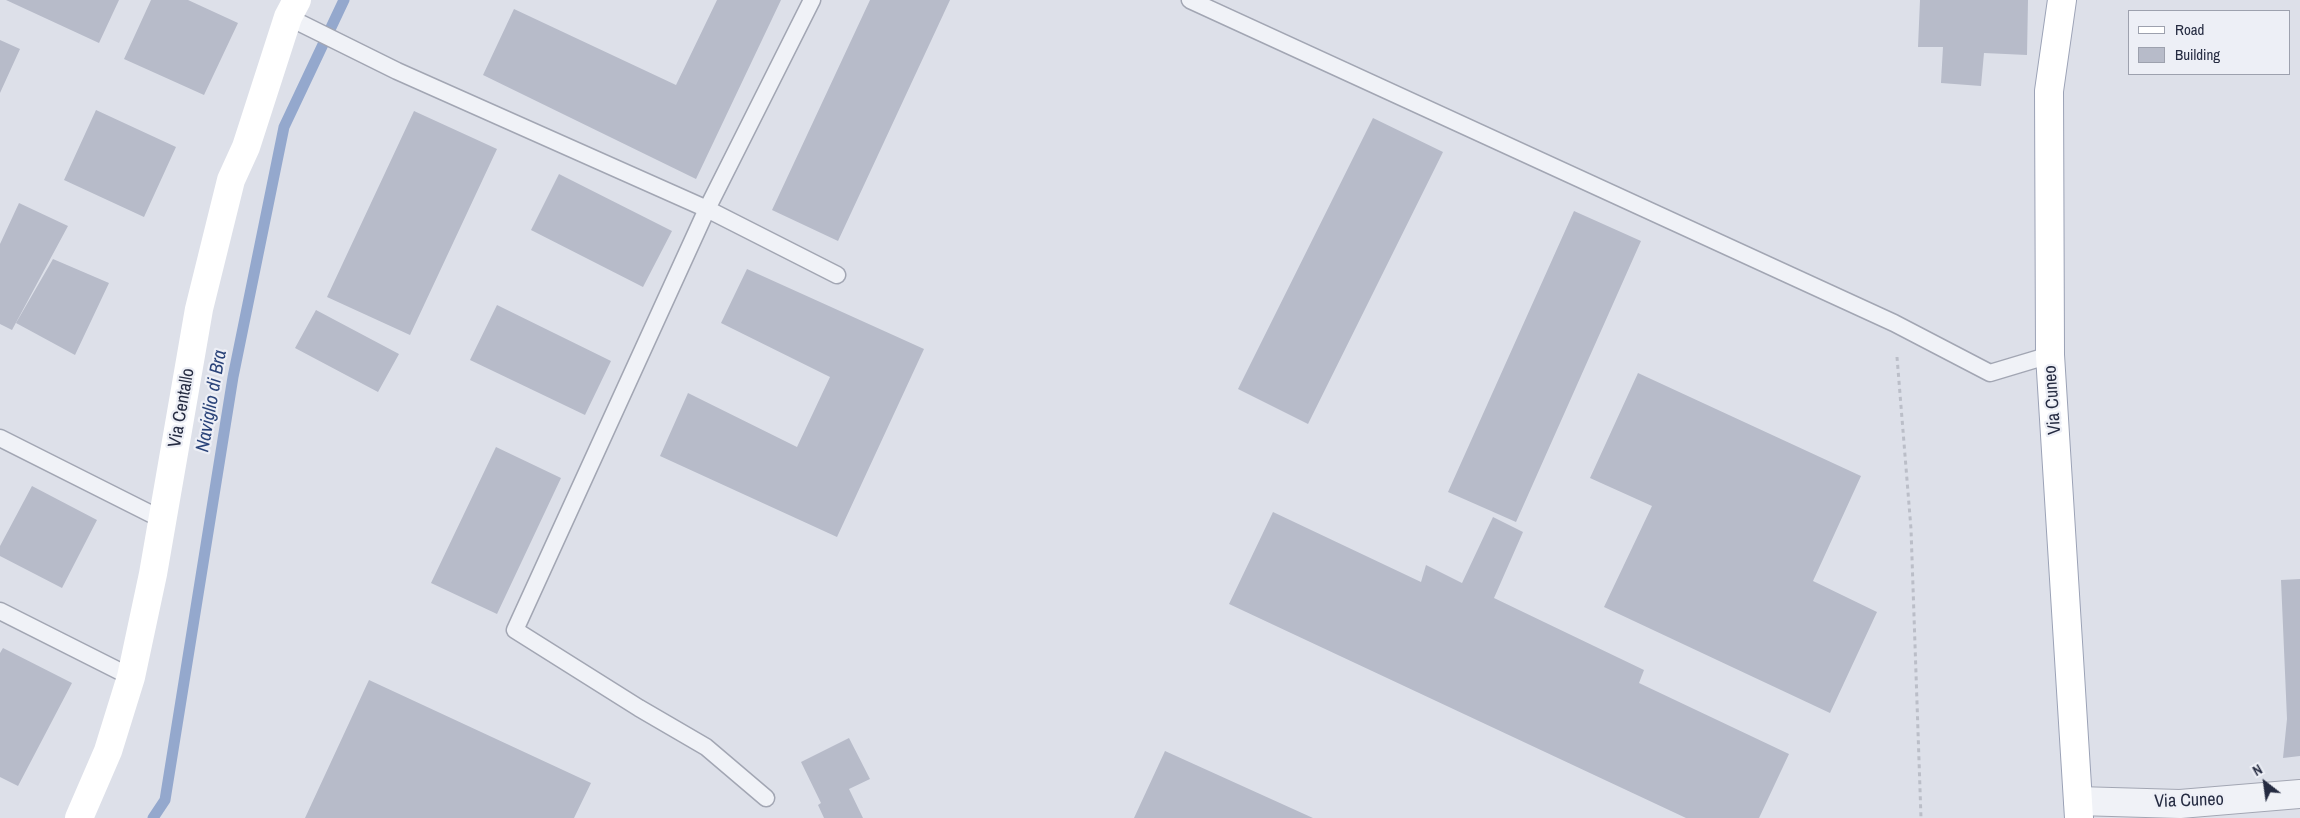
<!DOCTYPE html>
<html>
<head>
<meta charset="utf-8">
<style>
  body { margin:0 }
  #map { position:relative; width:2300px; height:818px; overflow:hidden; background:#dde0e9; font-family:"Archivo Narrow",sans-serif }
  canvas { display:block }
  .legend { position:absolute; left:2128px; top:10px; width:162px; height:65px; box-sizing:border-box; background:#edeff6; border:1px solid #9da1ae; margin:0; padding:6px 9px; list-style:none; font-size:15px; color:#252b41 }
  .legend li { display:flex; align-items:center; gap:10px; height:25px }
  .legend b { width:25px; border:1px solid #9da1ae }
  .north { position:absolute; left:2240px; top:758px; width:50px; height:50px; -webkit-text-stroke:4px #edeff6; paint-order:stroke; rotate:330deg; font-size:14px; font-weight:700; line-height:20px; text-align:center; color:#252b41 }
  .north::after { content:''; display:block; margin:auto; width:18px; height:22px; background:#252b41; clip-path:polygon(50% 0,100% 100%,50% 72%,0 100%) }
</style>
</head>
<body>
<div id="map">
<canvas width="2300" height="818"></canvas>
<ul class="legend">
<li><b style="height:6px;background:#fff"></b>Road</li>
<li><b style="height:14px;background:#b7bbc9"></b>Building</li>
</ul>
<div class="north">N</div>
</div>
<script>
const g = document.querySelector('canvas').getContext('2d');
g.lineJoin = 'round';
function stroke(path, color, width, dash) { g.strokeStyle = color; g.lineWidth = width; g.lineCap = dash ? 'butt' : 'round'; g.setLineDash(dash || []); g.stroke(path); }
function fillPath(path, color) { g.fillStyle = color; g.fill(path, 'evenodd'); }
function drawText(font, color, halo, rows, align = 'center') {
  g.font = font + ' "Archivo Narrow",sans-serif'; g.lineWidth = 4.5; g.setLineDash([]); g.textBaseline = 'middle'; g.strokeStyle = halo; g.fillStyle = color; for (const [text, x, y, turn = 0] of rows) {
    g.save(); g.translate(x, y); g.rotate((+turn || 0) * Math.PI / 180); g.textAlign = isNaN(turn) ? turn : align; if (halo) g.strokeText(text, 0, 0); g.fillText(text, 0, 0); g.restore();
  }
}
const stream = new Path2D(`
  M153 818 165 800 233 377 284 127 344 0`);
const building = new Path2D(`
  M6 0H119L99 43Z
  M151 0H188L238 23 204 95 124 59Z
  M717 0H781L696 179 483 75 514 9 676 85Z
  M870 0H950L838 241 772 210Z
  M1920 0H2028L2027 55 1984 53 1981 86 1941 83 1943 47H1918Z
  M0 40 20 49 0 93Z
  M96 110 176 147 144 217 64 180Z
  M414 111 497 149 410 335 327 297Z
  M1373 118 1443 152 1308 424 1238 389Z
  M559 174 672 231 643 287 531 230Z
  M19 203 68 226 12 330 0 324V244Z
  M1574 211 1641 241 1516 522 1448 492Z
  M53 259 109 283 75 355 16 323Z
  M747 269 924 349 837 537 660 456 688 393 797 447 830 377 721 323Z
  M497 305 611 361 585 415 470 360Z
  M316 310 399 354 378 392 295 348Z
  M1638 373 1861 476 1813 581 1877 612 1830 713 1604 607 1652 506 1590 478Z
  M496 447 561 478 497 614 431 583Z
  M32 486 97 520 62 588 0 556V546Z
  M1273 512 1421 582 1426 565 1462 583 1493 517 1523 532 1494 598 1644 670 1639 683 1789 754 1759 818H1686L1229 604Z
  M2300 579V756L2283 758 2287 719 2281 580Z
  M3 648 72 683 18 786 0 777V653Z
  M369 680 591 783 574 818H305Z
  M849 738 870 779 849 789 863 818H824L818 805 821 803 801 762Z
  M1165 751 1313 818H1134Z`);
const path = new Path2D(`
  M1897 357 1911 529 1921 818`);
const lane = new Path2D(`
  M1190 0 1894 323 1990 373 2050 355
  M288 17 397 71 707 209 837 275
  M0 438 163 520
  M0 611 131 677
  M766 798 706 747 639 708 515 630 707 209 812 0`);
const street = new Path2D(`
  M2078 801 2180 804 2300 794`);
const secondary = new Path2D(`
  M79 818 108 751 131 677 153 574 199 309 231 180 246 147 288 17 297 0`);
const primary = new Path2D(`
  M2062 0 2049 91 2050 355 2079 818`);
const streetNames = [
  ["Via Cuneo",2053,400,-94],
  ["Via Centallo",182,408,-80],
  ["Via Cuneo",2189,801,-2]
];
const waterNames = [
  ["Naviglio di Bra",212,401,-80]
];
stroke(stream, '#94a8cd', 11);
fillPath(building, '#b7bbc9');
stroke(lane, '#a2a6b3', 19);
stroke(street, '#a2a6b3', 30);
stroke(primary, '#9ba2b6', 30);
stroke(path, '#bbbec8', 3, [4, 4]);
stroke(lane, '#f0f2f7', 16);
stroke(street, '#f0f2f7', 28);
stroke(secondary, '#fff', 28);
stroke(primary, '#fff', 28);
drawText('18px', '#252b41', '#edeff6', streetNames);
drawText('italic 19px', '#2a4379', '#edeff6', waterNames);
</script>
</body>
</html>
